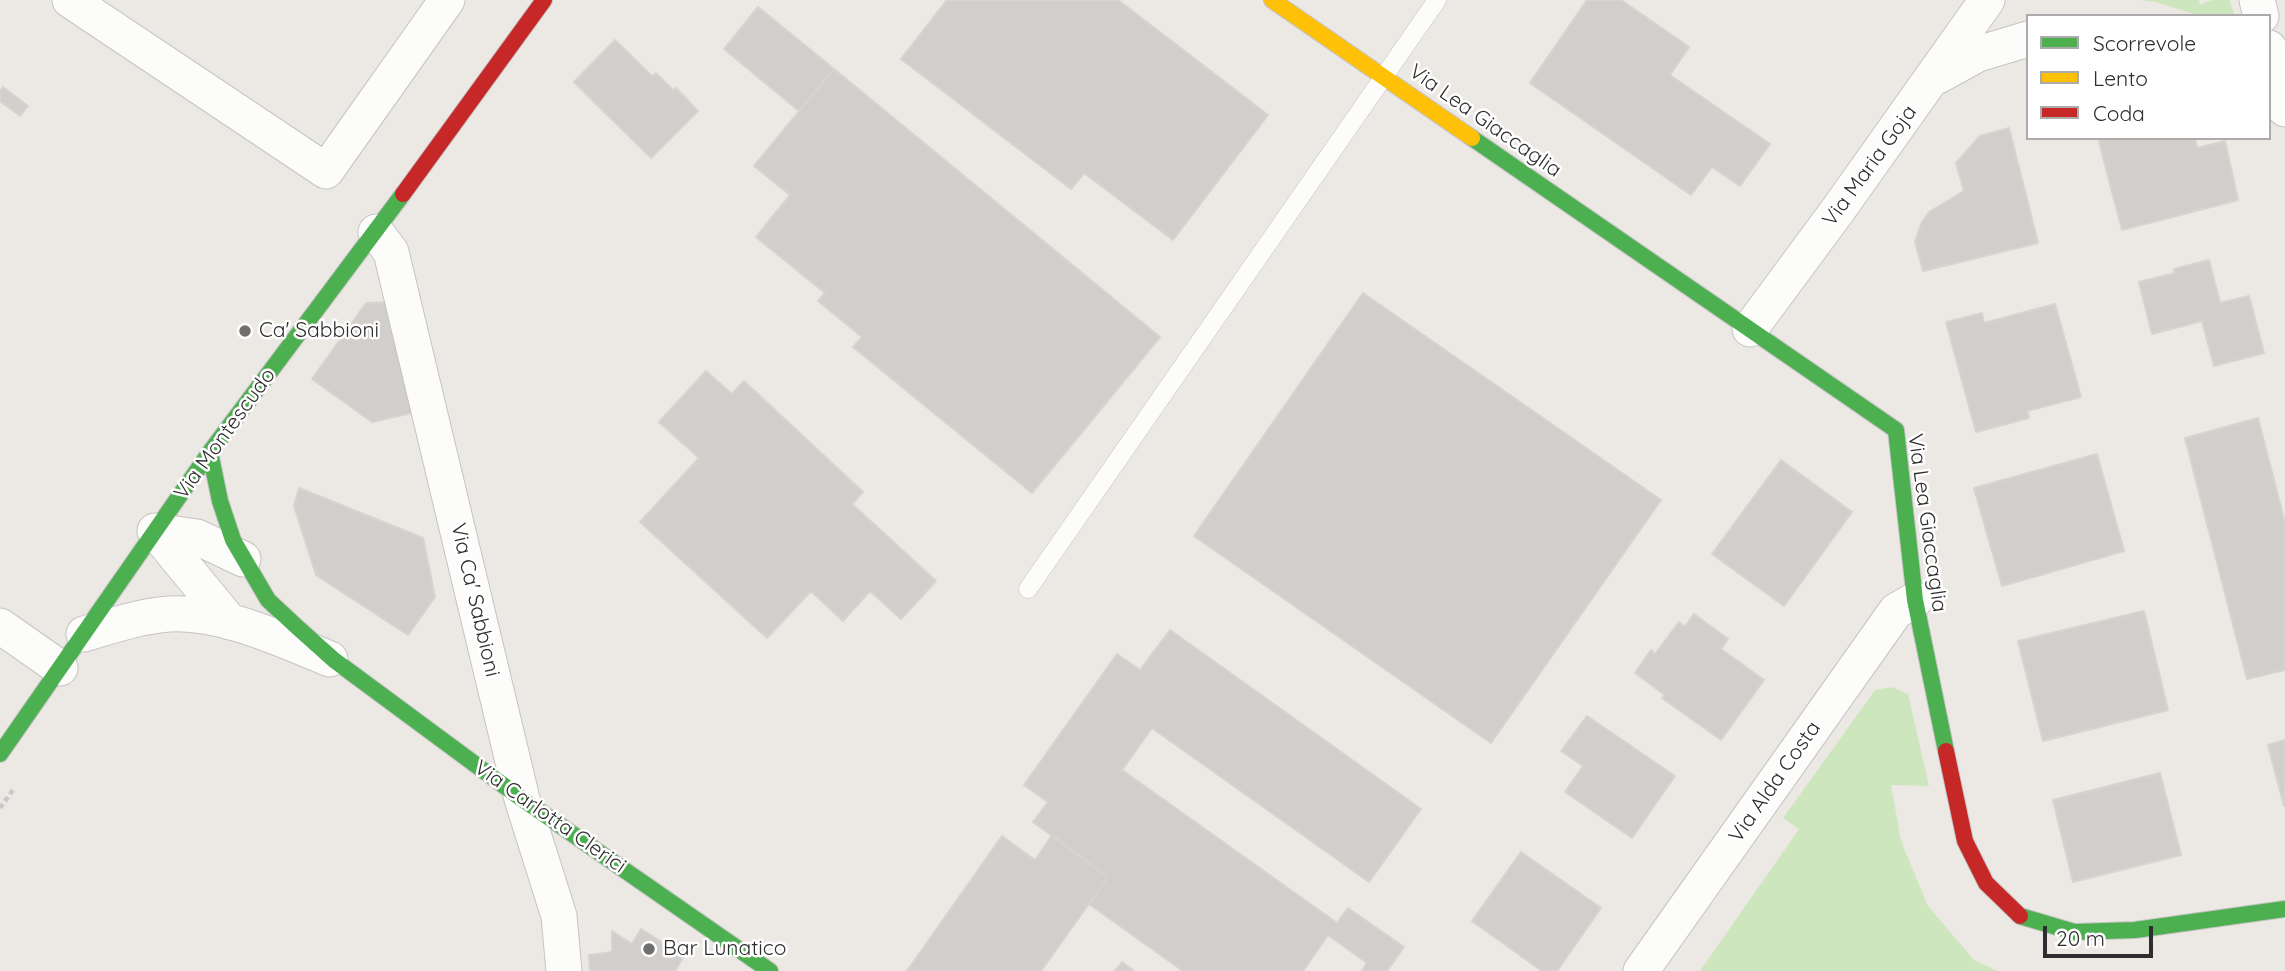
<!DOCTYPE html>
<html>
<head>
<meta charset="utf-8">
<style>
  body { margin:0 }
  #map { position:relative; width:2285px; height:971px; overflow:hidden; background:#ece8e4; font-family:Quicksand,sans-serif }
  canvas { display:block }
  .legend { position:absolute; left:2026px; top:14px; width:245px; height:126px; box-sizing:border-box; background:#fff; border:2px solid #ababab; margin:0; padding:9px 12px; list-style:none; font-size:21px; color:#2e2e2e }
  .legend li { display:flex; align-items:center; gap:14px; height:35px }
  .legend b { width:35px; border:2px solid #ababab }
  .scale { position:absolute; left:2043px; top:926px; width:110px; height:32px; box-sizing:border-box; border:4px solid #2e2e2e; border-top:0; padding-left:9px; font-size:21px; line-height:24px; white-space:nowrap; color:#2e2e2e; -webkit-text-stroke:5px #fff; paint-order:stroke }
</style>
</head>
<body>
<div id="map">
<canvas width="2285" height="971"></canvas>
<ul class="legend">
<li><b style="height:9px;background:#4caf50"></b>Scorrevole</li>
<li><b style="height:9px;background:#ffc107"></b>Lento</li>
<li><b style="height:9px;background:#c62828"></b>Coda</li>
</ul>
<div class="scale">20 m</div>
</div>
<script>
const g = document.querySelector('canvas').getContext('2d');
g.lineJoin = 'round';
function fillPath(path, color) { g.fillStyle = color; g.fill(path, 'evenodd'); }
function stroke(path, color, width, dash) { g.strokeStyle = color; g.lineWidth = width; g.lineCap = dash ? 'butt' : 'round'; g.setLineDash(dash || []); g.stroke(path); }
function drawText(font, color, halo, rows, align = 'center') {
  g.font = font + ' Quicksand,sans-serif'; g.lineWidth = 5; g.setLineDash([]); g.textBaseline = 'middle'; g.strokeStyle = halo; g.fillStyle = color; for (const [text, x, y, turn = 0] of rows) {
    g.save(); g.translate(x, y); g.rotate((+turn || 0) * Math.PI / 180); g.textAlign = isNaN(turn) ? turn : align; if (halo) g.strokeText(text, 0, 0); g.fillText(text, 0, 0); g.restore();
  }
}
const green = new Path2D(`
  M2139 0H2199L2200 5 2212 0H2229L2235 16H2200L2156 2Z
  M1892 687 1908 694 1929 786 1891 785 1901 841 1928 906 1974 960 1998 971H1700L1799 829 1783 818 1875 690Z`);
const building = new Path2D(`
  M947 0H1118L1268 115 1173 240 1084 173 1071 189 901 59Z
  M1587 0H1621L1689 47 1670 75 1770 144 1740 186 1712 167 1691 195 1530 83Z
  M758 7 834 69 799 111 724 49Z
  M615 40 652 76 656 73 673 90 676 88 698 111 651 158 574 82Z
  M834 69 1160 337 1032 493 853 347 862 337 818 301 825 293 756 237 790 195 754 166Z
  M3 87 28 106 20 116 0 101V92Z
  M2009 128 2038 243 1923 271 1915 242 1921 224 1929 212 1964 191 1956 163 1980 136Z
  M2098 138H2195L2197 148 2225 141 2238 200 2122 230Z
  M2209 260 2220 303 2249 296 2264 353 2214 366 2202 321 2152 334 2139 282 2175 273 2174 269Z
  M1363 293 1661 500 1491 743 1194 536Z
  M393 302 416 412 372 422 312 379 366 303Z
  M2055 304 2081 397 2027 411 2029 418 1976 432 1946 322 1982 313 1984 323Z
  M706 371 732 394 744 381 863 492 852 504 936 581 901 619 870 591 843 621 811 591 767 638 640 522 699 458 659 422Z
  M2258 418 2285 523V670L2247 679 2185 438Z
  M2097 454 2124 551 2002 586 1974 488Z
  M1781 460 1852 512 1784 606 1712 554Z
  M299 488 423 538 435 597 408 635 316 575 294 506Z
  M2144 611 2168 710 2043 741 2018 641Z
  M1694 614 1728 639 1721 649 1764 680 1721 740 1662 698 1665 695 1635 673 1651 650 1655 654 1679 622 1685 627Z
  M1170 630 1421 809 1369 882 1152 728 1122 770 1337 923 1348 908 1404 947 1387 971H1362L1367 963 1328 935 1303 971H1183L1089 904 1108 877 1033 822 1048 802 1024 785 1117 654 1140 670Z
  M1587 716 1675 776 1632 838 1565 792 1583 766 1561 751Z
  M2285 740V806H2284L2268 745Z
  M2160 773 2181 855 2073 882 2053 800Z
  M1052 835 1108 877 1041 971H907L1002 836 1035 860Z
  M1521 852 1601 908 1557 971H1542L1472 921Z
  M641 929 684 956 675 971H590L589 955 612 952V931L632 944Z
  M1122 962 1134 971H1115Z`);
const path = new Path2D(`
  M0 808 13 790`);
const lane = new Path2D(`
  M1028 589 1437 0`);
const street = new Path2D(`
  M70 0 326 171 447 0
  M2257 0 2261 16
  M2269 48 2285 109
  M1938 76 1978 54 2028 39
  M376 232 391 252 522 799 559 916 564 971
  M1750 329 1838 210 1987 0
  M155 531 230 622
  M155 531 197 537 243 559
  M0 626 60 668
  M84 634C111 626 140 616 169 614 219 610 283 640 330 659
  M1641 971 1896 611 1915 600`);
const fast = new Path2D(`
  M1472 138 1896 430 1915 600 1946 751
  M210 452 220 501 233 540 268 600 297 627 334 660 522 799 770 971
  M0 754 210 452 403 194
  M2020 916 2074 932 2135 930 2285 909`);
const slow = new Path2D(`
  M1272 0 1472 138`);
const jam = new Path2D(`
  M403 194 544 0
  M1946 751 1965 841 1986 883 2020 916`);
const markers = [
  [245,331,7,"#706f6e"],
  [649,949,7,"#706f6e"]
];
const streetNames = [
  ["Via Lea Giaccaglia",1485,121,35],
  ["Via Maria Goja",1870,166,-54],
  ["Via Montescudo",225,434,-54],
  ["Via Lea Giaccaglia",1927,523,82],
  ["Via Ca' Sabbioni",475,600,77],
  ["Via Alda Costa",1775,782,-55],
  ["Via Carlotta Clerici",550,817,35]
];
const poiNames = [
  ["Ca' Sabbioni",259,331],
  ["Bar Lunatico",663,949]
];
fillPath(green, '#cee6be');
fillPath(building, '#d1cecb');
stroke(building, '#d7d4d0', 2);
stroke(lane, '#c5c4c5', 19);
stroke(street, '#c5c4c5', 37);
stroke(fast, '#c5c4c5', 18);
stroke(slow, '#c5c4c5', 18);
stroke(jam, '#c5c4c5', 18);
stroke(path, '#c9c9c8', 4.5, [5, 3.5]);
stroke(lane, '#fcfcfb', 18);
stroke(street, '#fcfcfb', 35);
stroke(fast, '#4caf50', 16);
stroke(slow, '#ffc107', 16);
stroke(jam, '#c62828', 16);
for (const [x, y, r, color] of markers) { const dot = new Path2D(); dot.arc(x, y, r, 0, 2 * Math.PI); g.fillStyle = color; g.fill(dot); stroke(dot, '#fff', 2.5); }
drawText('21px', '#2e2e2e', '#fff', streetNames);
drawText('21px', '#2e2e2e', '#fff', poiNames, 'left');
</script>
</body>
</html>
